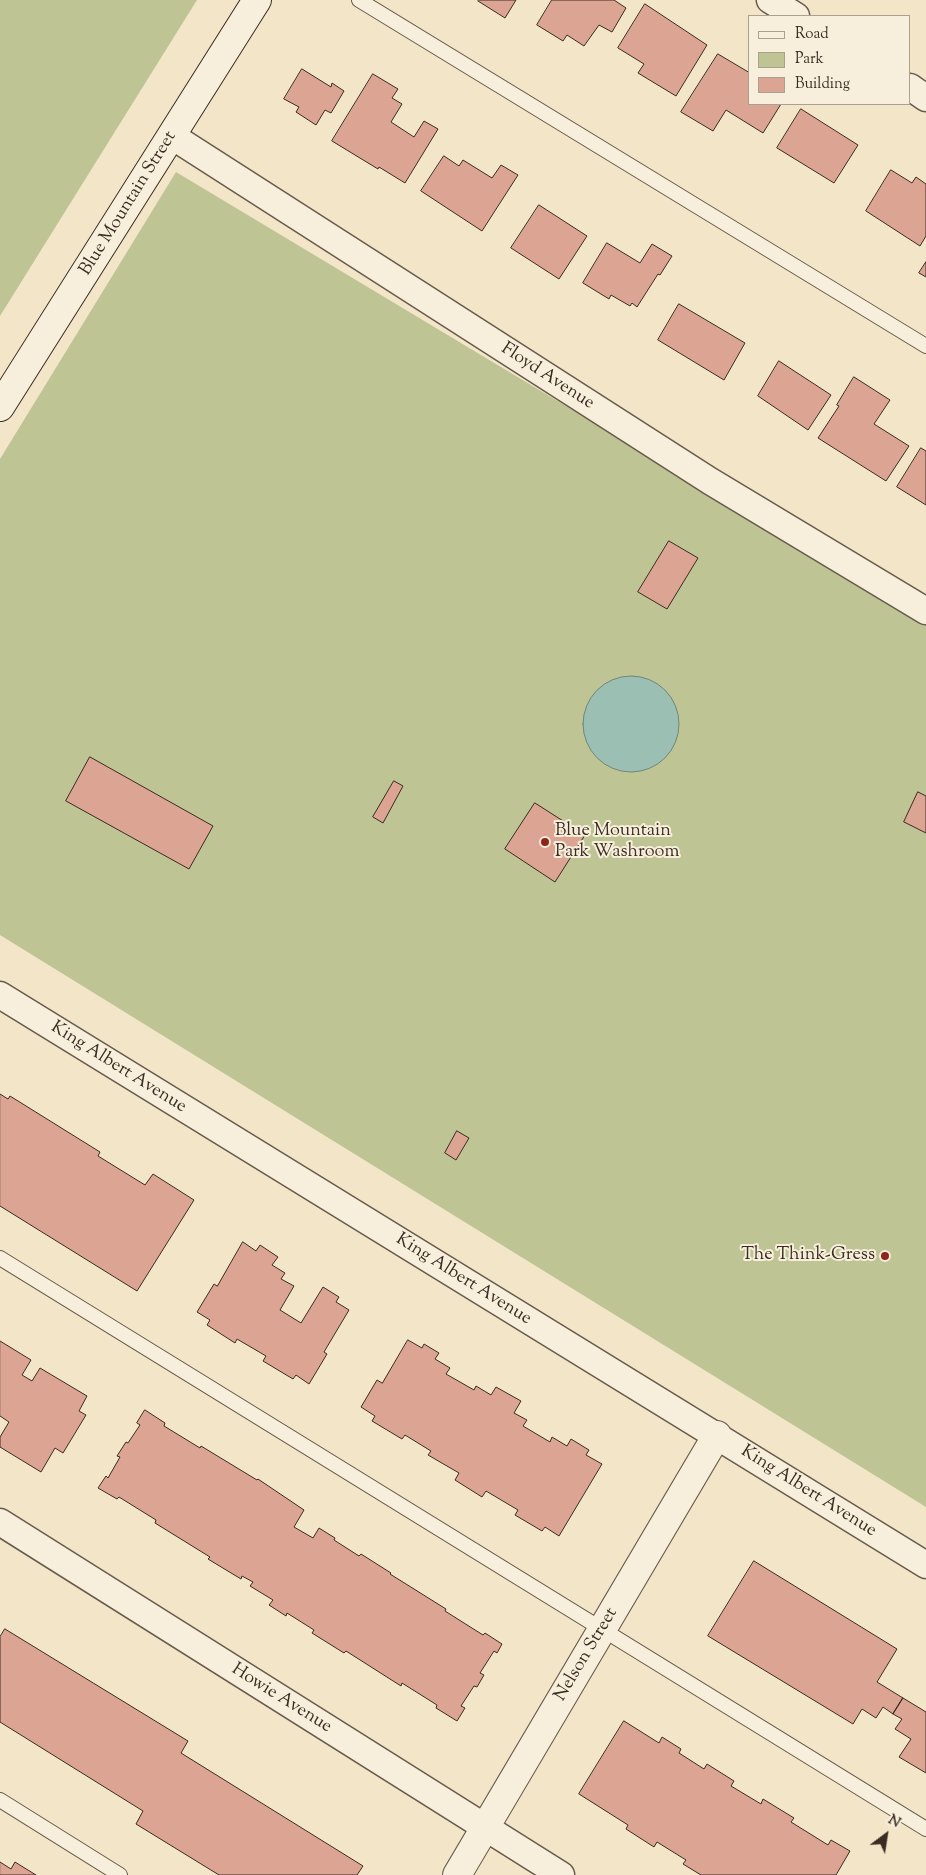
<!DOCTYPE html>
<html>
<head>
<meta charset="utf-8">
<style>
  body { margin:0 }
  #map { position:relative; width:926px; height:1875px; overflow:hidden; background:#f3e6c8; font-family:"Sorts Mill Goudy",serif }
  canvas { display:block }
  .legend { position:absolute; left:748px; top:15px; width:162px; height:90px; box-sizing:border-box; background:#f7efdb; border:1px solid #aba191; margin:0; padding:6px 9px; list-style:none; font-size:15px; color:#3a2c22 }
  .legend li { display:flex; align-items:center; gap:10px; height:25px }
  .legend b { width:25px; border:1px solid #aba191 }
  .north { position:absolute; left:861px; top:1810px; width:50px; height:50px; -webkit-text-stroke:4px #f7efdb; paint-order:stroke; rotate:31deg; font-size:14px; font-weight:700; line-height:20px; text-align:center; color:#3a2c22 }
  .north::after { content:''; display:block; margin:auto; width:18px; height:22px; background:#3a2c22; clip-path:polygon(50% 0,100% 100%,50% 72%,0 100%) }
</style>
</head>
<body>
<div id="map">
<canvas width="926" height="1875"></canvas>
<ul class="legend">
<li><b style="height:6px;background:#f7efdb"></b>Road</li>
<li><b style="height:14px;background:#bec494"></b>Park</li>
<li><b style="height:14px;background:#dca493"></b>Building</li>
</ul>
<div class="north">N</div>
</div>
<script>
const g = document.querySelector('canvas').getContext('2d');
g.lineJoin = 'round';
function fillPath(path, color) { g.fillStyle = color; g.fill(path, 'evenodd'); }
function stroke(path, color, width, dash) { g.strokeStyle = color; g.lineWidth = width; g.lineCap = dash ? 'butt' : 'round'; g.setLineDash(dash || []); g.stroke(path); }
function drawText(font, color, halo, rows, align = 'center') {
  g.font = font + ' "Sorts Mill Goudy",serif'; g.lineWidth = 4; g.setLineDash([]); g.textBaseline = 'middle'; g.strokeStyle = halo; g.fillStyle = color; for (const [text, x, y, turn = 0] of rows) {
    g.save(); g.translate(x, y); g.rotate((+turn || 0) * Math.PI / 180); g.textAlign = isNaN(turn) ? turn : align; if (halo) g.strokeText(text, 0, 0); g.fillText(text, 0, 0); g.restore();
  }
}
const green = new Path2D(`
  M0 0H197L0 316Z
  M176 172 926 622V1507L0 935V459Z`);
const water = new Path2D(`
  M583 724a48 48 0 1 1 96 0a48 48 0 1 1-96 0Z`);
const building = new Path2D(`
  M479 0H516L505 18 478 1Z
  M552 0H614L626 8 612 32 599 25 584 46 567 35 563 41 537 25Z
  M645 4 707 45 676 96 638 73 644 64 618 48Z
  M718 54 750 73V104H781L763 133 726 110 713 131 681 112Z
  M302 69 331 87 332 83 344 91 331 113 325 110 316 125 296 112 299 107 284 99Z
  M373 74 398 89 392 98 402 104 391 122 414 137 424 121 438 129 405 183 379 167 378 169 332 141Z
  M801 109 858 145 834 183 777 148Z
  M444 156 459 166 463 160 492 178 501 165 518 175 482 231 421 191Z
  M891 170 912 183 916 177 926 184V236L920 246 866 211Z
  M539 205 587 236 559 279 511 248Z
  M607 243 640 263 652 244 672 256 660 275 658 274 637 307 632 303 630 306 611 295 609 299 583 283Z
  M926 262V277L919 273Z
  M679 304 745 343 724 380 658 340Z
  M779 361 831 395 808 430 758 396Z
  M854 377 890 400 874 424 909 446 886 481 818 438 839 406 837 405Z
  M921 448 926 451V505L897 487Z
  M669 541 698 558 667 609 638 592Z
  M90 757 213 826 189 869 66 801Z
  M394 781 403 786 383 823 373 817Z
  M918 792 926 796V833L904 822Z
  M535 803 585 835 555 882 505 849Z
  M0 1094 8 1099 10 1096 100 1152 98 1156 145 1185 153 1174 194 1200 137 1291 0 1206Z
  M457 1131 469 1138 456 1160 445 1153Z
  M243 1242 256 1251 260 1245 278 1257 272 1265 285 1273 281 1279 294 1286 280 1310 301 1323 323 1287 339 1297 336 1302 349 1310 324 1352 327 1354 309 1384 296 1375 293 1379 263 1361 266 1356 237 1339 235 1343 207 1325 210 1320 197 1312 214 1284 217 1286Z
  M408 1340 422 1348 424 1344 439 1353 435 1359 450 1368 446 1374 474 1390 476 1386 491 1395 496 1387 521 1401 514 1413 527 1420 523 1426 550 1442 552 1437 567 1446 571 1439 589 1450 586 1455 602 1464 559 1536 545 1527 542 1531 515 1515 518 1510 486 1491 482 1497 455 1480 459 1473 428 1455 431 1451 405 1435 402 1439 372 1421 375 1416 361 1407 377 1380 382 1383Z
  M0 1341 31 1360 22 1375 32 1381 40 1368 87 1396 79 1411 86 1415 63 1453 55 1448 41 1472 0 1447V1437L9 1422 0 1416Z
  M145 1410 165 1423 164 1426 200 1448 201 1446 257 1480 258 1479 304 1510 294 1527 313 1538 319 1528 335 1538 334 1540 359 1556 361 1554 391 1573 390 1574 446 1609 445 1611 483 1635 485 1633 502 1644 497 1653 494 1651 480 1673 484 1675 477 1687 474 1686 461 1706 465 1708 457 1721 436 1708 437 1705 402 1683 401 1686 346 1651 344 1653 312 1633 314 1630 287 1613 286 1616 269 1605 273 1600 250 1586 253 1582 242 1576 241 1579 208 1559 210 1557 155 1523 156 1520 119 1497 117 1499 98 1488 106 1476 108 1478 120 1457 117 1456 126 1442 128 1443 140 1425 137 1423Z
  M754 1561 897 1649 877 1682 903 1698 893 1714 883 1707 876 1718 862 1709 853 1724 708 1636Z
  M5 1629 188 1741 181 1753 363 1866 357 1875H219L136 1824 143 1811 0 1722V1637Z
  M903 1698 926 1712V1773L899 1757 911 1739 895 1729 902 1719 893 1714Z
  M624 1721 659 1743 662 1737 681 1749 679 1753 704 1769 707 1764 734 1781 731 1786 761 1804 763 1799 794 1818 791 1822 828 1845 831 1840 850 1851 836 1875H701L683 1864 686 1860 657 1842 654 1847 626 1829 628 1825 579 1794Z
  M0 1862 11 1869 15 1862 36 1875H0Z`);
const service = new Path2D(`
  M359 0 926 346
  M0 1258 926 1829
  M0 1800 120 1875`);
const minor = new Path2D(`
  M770 0 796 16
  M910 87 926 98
  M172 136 710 481 926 611
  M0 995 926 1565
  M0 1522 561 1875`);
const tertiary = new Path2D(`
  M457 1875 717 1435`);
const secondary = new Path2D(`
  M0 407 257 0`);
const markers = [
  [545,842,5,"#8f2418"],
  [885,1256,5,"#8f2418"]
];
const streetNames = [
  ["Blue Mountain Street",129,204,-58],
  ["Floyd Avenue",547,377,33],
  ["King Albert Avenue",118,1068,32],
  ["King Albert Avenue",463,1280,32],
  ["King Albert Avenue",808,1492,32],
  ["Nelson Street",587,1655,-59],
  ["Howie Avenue",281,1699,32]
];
const poiNames = [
  ["Blue Mountain",555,832],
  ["Park Washroom",555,853],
  ["The Think-Gress",875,1256,"right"]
];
fillPath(green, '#bec494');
fillPath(water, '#9bc0b3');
stroke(water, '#748579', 1);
fillPath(building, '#dca493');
stroke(building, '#3a2c22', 1);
stroke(service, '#685a4c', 16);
stroke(minor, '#685a4c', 29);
stroke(tertiary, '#685a4c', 30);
stroke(secondary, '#3a2c22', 30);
stroke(service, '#f7efdb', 14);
stroke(minor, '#f7efdb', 26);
stroke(tertiary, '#f7efdb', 28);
stroke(secondary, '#f7efdb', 28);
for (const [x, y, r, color] of markers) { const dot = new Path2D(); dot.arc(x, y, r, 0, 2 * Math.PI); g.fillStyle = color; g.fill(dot); stroke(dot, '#f7efdb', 2); }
drawText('18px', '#3a2c22', '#f7efdb', streetNames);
drawText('18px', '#3a2c22', '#f7efdb', poiNames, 'left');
</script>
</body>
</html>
